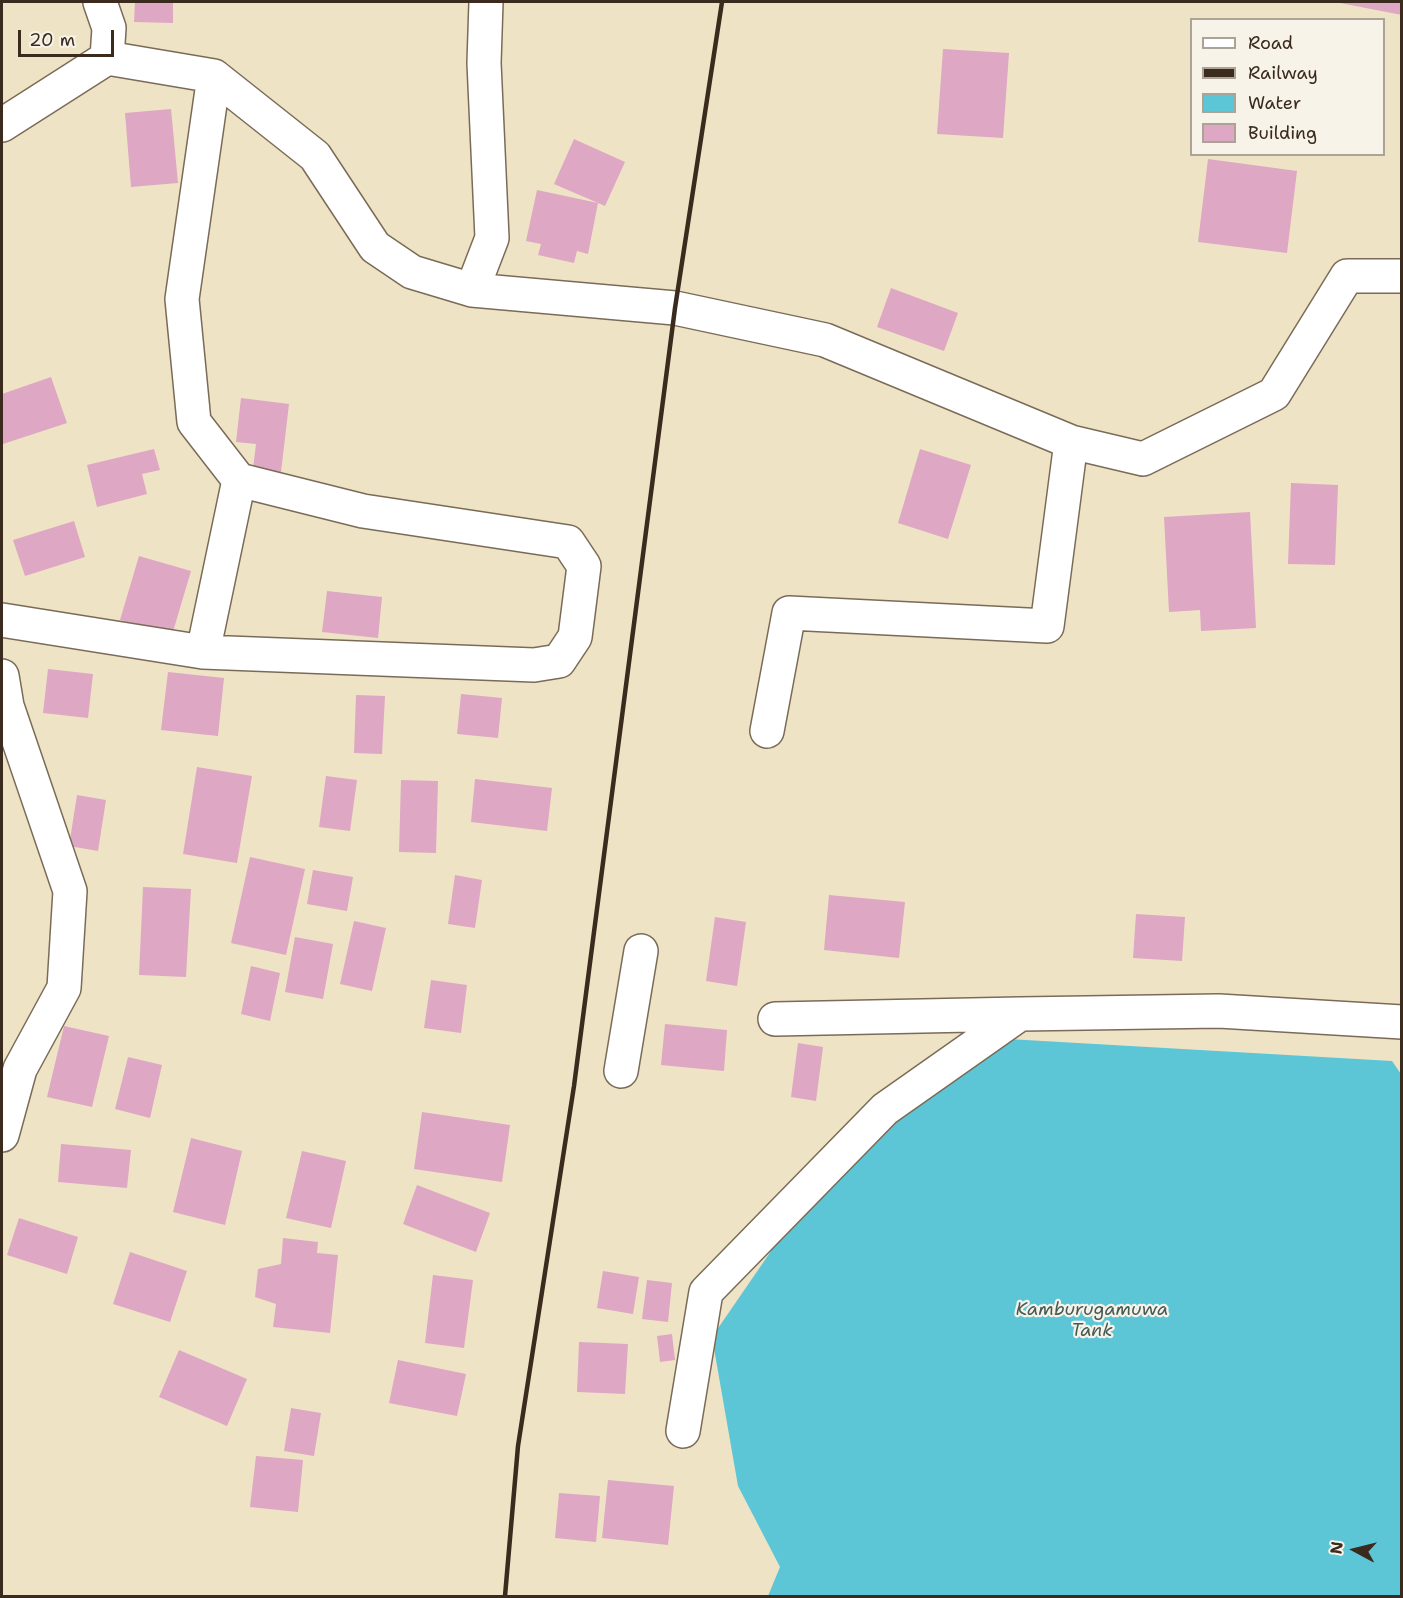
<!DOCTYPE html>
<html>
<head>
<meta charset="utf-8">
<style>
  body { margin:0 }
  #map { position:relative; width:1403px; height:1598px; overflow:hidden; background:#efe3c5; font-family:"Shantell Sans",sans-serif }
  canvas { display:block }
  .frame { position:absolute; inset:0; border:3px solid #3b2a1e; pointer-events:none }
  .legend { position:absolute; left:1190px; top:18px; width:195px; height:138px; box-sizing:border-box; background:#f7f3e8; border:2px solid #aca397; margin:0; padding:8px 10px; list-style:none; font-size:18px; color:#3b2a1e }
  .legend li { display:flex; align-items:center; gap:12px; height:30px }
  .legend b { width:30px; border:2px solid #aca397 }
  .north { position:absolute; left:1325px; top:1520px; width:60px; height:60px; -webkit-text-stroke:4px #f7f3e8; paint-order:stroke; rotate:277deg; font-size:16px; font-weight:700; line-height:24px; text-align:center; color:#3b2a1e }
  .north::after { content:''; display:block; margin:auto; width:21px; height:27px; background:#3b2a1e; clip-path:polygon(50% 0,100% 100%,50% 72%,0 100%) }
  .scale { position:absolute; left:18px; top:30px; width:96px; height:27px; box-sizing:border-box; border:3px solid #3b2a1e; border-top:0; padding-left:8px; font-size:18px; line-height:21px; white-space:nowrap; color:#3b2a1e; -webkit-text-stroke:4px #f7f3e8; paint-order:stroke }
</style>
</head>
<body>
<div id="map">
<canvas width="1403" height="1598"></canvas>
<div class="frame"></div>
<ul class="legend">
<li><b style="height:8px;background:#fff"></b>Road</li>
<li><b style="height:8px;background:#3b2a1e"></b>Railway</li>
<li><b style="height:16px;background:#5cc6d7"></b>Water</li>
<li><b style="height:16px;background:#dea7c4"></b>Building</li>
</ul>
<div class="north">N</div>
<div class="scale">20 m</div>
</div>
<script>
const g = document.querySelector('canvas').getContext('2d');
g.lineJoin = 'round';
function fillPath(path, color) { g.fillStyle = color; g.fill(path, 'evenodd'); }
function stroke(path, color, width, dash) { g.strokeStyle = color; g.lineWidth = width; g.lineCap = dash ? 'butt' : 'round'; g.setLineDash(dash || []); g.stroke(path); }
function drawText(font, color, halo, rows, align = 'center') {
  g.font = font + ' "Shantell Sans",sans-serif'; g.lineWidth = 4.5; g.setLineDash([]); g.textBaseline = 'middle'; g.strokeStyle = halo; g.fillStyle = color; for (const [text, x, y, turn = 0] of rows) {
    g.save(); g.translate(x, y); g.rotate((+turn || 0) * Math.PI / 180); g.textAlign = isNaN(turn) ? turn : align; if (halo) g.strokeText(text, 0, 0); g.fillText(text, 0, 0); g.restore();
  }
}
const water = new Path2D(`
  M1008 1039 1392 1061 1401 1074V1596H768L780 1567 738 1486 712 1337 824 1174Z`);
const building = new Path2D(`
  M135 2H173V23L134 22Z
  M1341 2H1402V15L1340 3Z
  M943 49 1009 53 1003 138 937 134Z
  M171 109 178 183 131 187 125 113Z
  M574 139 625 162 605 206 598 203 588 254 577 251 574 263 538 255 541 244 526 241 537 190 598 203 554 184Z
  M1208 159 1297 171 1287 253 1198 242Z
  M891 288 958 313 944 351 877 327Z
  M51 377 67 423 3 444 2 439V394Z
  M241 398 289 404 281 472 253 469 256 444 236 442Z
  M154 449 160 470 142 474 147 494 97 507 87 465Z
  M920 449 971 465 948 539 898 523Z
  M1291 483 1338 485 1335 565 1288 564Z
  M1250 512 1256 628 1201 631 1200 610 1169 612 1164 517Z
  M74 521 85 557 25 576 13 540Z
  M139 556 191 571 172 635 120 620Z
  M327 591 382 597 378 638 322 632Z
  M48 669 93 674 88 718 43 713Z
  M168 672 224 678 218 736 161 730Z
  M461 694 502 698 498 738 457 734Z
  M356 695 385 696 382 754 354 753Z
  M197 767 252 776 237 863 183 854Z
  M326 776 357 780 350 831 319 827Z
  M475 779 552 788 547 831 471 822Z
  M401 780 438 781 436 853 399 852Z
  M77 795 106 800 98 851 69 846Z
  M250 857 305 869 286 955 231 943Z
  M313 870 353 877 347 911 307 904Z
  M455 875 482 880 475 928 448 924Z
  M143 887 191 889 186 977 139 975Z
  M829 895 905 902 899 958 824 950Z
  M1136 914 1185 917 1182 961 1133 958Z
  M715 917 746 922 737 986 706 981Z
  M354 921 386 928 372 991 340 984Z
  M295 937 333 944 323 999 285 992Z
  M251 966 280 973 270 1021 241 1014Z
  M431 980 467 985 461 1033 424 1028Z
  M665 1024 727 1030 724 1071 661 1065Z
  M64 1026 109 1036 92 1107 47 1097Z
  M798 1043 823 1047 816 1101 791 1097Z
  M128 1057 162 1065 150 1118 115 1109Z
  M422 1112 510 1125 502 1182 414 1169Z
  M191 1138 242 1151 225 1225 173 1212Z
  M61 1144 131 1150 127 1188 58 1182Z
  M302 1151 346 1161 331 1228 286 1218Z
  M417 1185 490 1213 476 1252 403 1224Z
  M19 1218 78 1237 67 1274 7 1255Z
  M283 1238 318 1242 317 1253 338 1255 330 1333 273 1327 276 1304 255 1297 258 1269 281 1264Z
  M130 1252 187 1271 170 1322 113 1304Z
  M603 1271 639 1277 633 1314 597 1308Z
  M433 1275 473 1280 464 1348 425 1343Z
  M647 1280 672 1283 668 1322 642 1319Z
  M672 1334 675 1360 660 1362 657 1336Z
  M579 1342 628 1344 625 1394 577 1392Z
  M179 1350 247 1379 227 1426 159 1397Z
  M398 1360 466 1374 457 1416 389 1403Z
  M291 1408 321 1413 314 1456 284 1451Z
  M256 1456 303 1460 298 1512 250 1507Z
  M608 1480 674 1486 668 1545 602 1538Z
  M559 1493 600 1496 596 1542 555 1538Z`);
const minor = new Path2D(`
  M100 2 109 28 107 58
  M2 125 107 58 214 76 315 156 375 247 412 272 472 290 675 308 825 340 1071 442 1143 459 1274 394 1347 276H1402
  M472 290 492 238 484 63 486 2
  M2 620 203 652 534 665 559 661 575 637 584 566 568 542 363 511 239 480 194 422 182 299 214 76
  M203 652 239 480
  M2 676 7 706 70 891 64 988 20 1069 2 1135
  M767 731 789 613 1047 626 1071 442
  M775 1019 1020 1014
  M621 1071 641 951
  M683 1431 706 1292 885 1109 1020 1014 1219 1011 1402 1022`);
const rail = new Path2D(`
  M505 1596 518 1446 574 1086 675 308 722 2`);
const waterNames = [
  ["Kamburugamuwa",1092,1310],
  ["Tank",1092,1331]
];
fillPath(water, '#5cc6d7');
fillPath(building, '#dea7c4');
stroke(minor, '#7a6b58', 36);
stroke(minor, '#fff', 33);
stroke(rail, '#3b2a1e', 4.5);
drawText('italic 18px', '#455956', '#f7f3e8', waterNames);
</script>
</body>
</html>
